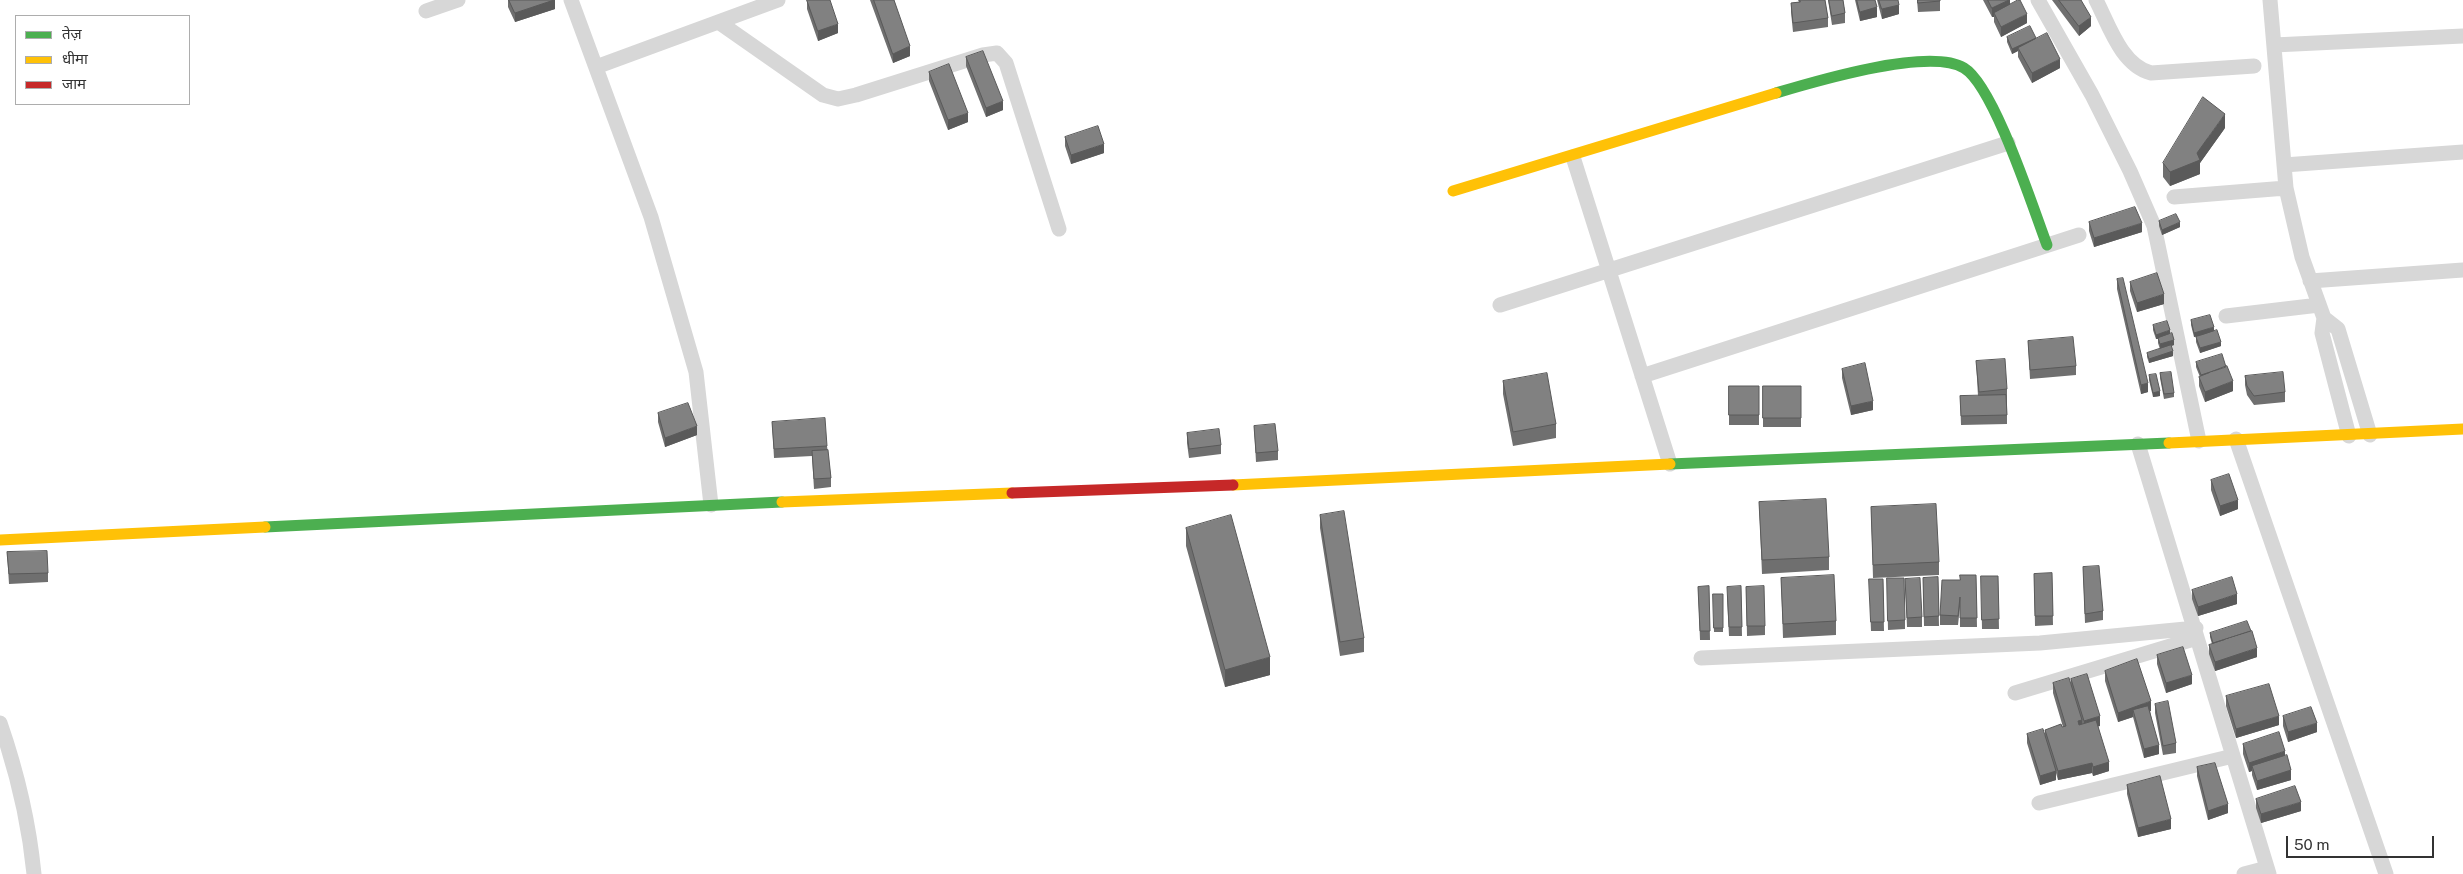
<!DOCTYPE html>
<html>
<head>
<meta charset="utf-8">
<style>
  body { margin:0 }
  #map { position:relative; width:2463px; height:874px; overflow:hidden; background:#fff; font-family:"Public Sans","Noto Sans Devanagari",sans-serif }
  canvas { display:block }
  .legend { position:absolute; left:15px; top:15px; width:175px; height:90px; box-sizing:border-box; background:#fff; border:1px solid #adadad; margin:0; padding:6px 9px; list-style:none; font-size:15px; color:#333 }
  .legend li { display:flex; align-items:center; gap:10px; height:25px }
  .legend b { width:25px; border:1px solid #adadad }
  .scale { position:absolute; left:2286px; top:836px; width:148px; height:22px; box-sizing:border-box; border:2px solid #333; border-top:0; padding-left:6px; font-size:15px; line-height:18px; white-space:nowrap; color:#333; -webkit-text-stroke:4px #fff; paint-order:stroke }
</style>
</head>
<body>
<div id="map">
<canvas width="2463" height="874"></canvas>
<ul class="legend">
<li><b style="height:6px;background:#4caf50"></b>तेज़</li>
<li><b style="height:6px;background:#ffc107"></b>धीमा</li>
<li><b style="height:6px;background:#c62828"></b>जाम</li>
</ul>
<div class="scale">50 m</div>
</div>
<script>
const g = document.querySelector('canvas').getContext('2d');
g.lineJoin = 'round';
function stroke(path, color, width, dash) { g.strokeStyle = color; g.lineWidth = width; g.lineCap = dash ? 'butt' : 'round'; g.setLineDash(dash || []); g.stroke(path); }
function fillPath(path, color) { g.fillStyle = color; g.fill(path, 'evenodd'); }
const street = new Path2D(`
  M571 0 651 217 696 372 711 505
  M2038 0 2092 95 2130 171 2154 226 2199 441
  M2096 0C2109 25 2121 65 2151 73L2254 66
  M2270 0 2286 188 2302 257 2324 318
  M426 11 458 0
  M720 23 823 95 838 99 856 95 983 55 997 53 1006 63 1059 229
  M2274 45 2463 36
  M596 67 778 0
  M1573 157 1670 464
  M2284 165 2463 152
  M2174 197 2286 188
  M2310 281 2463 270
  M1500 305 2008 143
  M2226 316 2319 305
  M1642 376 2079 235
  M2349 436 2322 333 2324 318 2338 329 2370 435
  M2236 439 2386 874
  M2138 444 2269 874
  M1701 658 2040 643 2196 628
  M2015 693 2197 638
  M0 723C17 772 29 823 34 874
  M2039 803 2233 756
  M2244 874 2267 868`);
const fast = new Path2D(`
  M1776 93C1816 81 1929 47 1964 68 1994 86 2033 208 2047 245
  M1670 464 2169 443
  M265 527 782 502`);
const slow = new Path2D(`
  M1453 191 1776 93
  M2169 443 2463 429
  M1233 485 1670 464
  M782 502 1012 493
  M0 540 265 527`);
const jam = new Path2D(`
  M1012 493 1233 485`);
const wall = new Path2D(`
  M508 0H555V9L515 22 508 7Z
  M807 0 838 33 818 41 807 9Z
  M870 0H894L910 56 893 63Z
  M1798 0H1825L1828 18V27L1793 32 1791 12V3L1799 2Z
  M1828 0H1843L1845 13V23L1832 25Z
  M1855 0H1875L1877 17 1860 21Z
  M1877 0H1898L1899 14 1882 19Z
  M1917 0H1940V11L1918 12Z
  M1983 0H2010V4L2027 23 2001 37 1994 22V17H1992Z
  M2052 0H2081L2091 26 2079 36Z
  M2007 37 2036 38 2060 68 2032 83 2018 57V51L2012 54 2007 42Z
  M966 57 1003 110 986 117 966 66Z
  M929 72 968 122 948 130 929 81Z
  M2225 128 2200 163V174L2170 186 2163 177V163Z
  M1065 137 1104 153 1071 164 1065 146Z
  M2159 221 2180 227 2162 235 2159 226Z
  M2089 222 2142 232 2094 247 2089 231Z
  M2117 279 2148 392 2141 394 2117 289Z
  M2130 282 2164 304 2137 312 2130 291Z
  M2191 320 2214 331 2221 346 2200 353 2196 342V337L2203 335 2194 337 2191 325Z
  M2153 325 2170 334 2174 345 2171 346 2173 356 2149 363 2147 357V353L2160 349 2158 343V339H2156L2153 330Z
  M2028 341 2076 366V375L2030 379Z
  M1976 361 2007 389V424L1961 425 1960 396H1978Z
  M2196 362 2233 391 2205 402 2199 386V377H2200L2196 367Z
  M1842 369 1873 410 1851 415 1842 378Z
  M2160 373 2174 393V397L2164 399 2160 378Z
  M2149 375 2160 396 2153 397 2149 380Z
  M2245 376 2285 392V402L2254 405 2247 395 2245 385Z
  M1503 381 1556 424V438L1513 446 1503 394Z
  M1729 386H1759V425H1729Z
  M1763 386H1801V427H1763Z
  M658 413 697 435 665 447 658 422Z
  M772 422 827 446 831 478V487L814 489 812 456 774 458Z
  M1254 426 1278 451V460L1256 462Z
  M1187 433 1221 445V454L1189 458 1187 443Z
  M2211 480 2238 509 2220 516 2211 490Z
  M1759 502 1829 557V570L1762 574Z
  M1871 507 1939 562V575L1873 578Z
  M1320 515 1364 638V652L1340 656 1320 528Z
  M1186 528 1270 675 1225 687 1186 546Z
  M7 552 48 573V582L9 584Z
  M2083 567 2103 611V620L2085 623Z
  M2052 573 2053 625 2035 626 2034 574Z
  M1976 575 1977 627H1960V607L1958 625H1940V615L1960 580Z
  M1981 576H1998L1999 629H1982Z
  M1938 577 1939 626H1924L1923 578Z
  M1781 578 1836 621V635L1783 638Z
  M1887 578 1905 620V629L1888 630Z
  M1869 579H1883L1884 631H1871Z
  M1905 579 1922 617V627H1907Z
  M1709 586 1710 640H1700L1698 587Z
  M1741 586 1742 636H1729L1727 596Z
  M1746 587 1765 626V635L1747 636Z
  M2192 590 2237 604 2198 616 2192 599Z
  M1713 594H1723V632H1714Z
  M2210 633 2257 657 2215 671 2209 654V645L2212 644 2210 637Z
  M2157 655 2192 684 2166 693 2157 664Z
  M2105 671 2151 711H2150L2159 754 2144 758 2133 717 2118 722 2105 681Z
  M2071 679 2100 726H2098L2109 771 2093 776 2092 773 2058 780 2056 773V780L2040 785 2027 743V734L2045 736V730L2063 727 2053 693V683L2071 685Z
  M2226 696 2279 725 2236 738 2226 706Z
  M2155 704 2176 743V753L2163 755 2155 713Z
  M2283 716 2317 732 2288 742 2283 726Z
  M2243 744 2285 755 2291 780 2257 790 2252 775V771L2249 772 2243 754Z
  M2197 767 2228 813 2208 820 2197 776Z
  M2127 785 2171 829 2138 837 2127 794Z
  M2256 799 2301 811 2261 823 2256 808Z`);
const shadedWall = new Path2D(`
  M554 0H555V9L515 22V13Z
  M2009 0H2010V8L1994 13V17H1992V8Z
  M1899 5V14L1882 19V9Z
  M1877 7V17L1860 21V12Z
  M2027 14V23L2001 37V27Z
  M2091 17V26L2079 36V26Z
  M838 24V33L818 41V31Z
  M2036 38V42L2018 48V51L2012 54V49Z
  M910 46V56L893 63V54Z
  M2060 59V68L2032 83V73Z
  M1003 101V110L986 117V108Z
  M968 113V122L948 130V120Z
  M2225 114V128L2200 163V174L2170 186V172L2197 153Z
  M1104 144V153L1071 164V155Z
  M2180 222V227L2162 235V230Z
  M2142 223V232L2094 247V238Z
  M2164 294V304L2137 312V303Z
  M2214 327V332L2194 337V333Z
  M2170 330V335L2156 339V335Z
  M2174 340V345L2160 349V344Z
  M2221 342V346L2200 353V348Z
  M2173 351V356L2149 363V359Z
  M2233 381V391L2205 402V392Z
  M2148 383V392L2141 394V385Z
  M2160 391V396L2153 397V393Z
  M1873 401V410L1851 415V406Z
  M697 426V435L665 447V438Z
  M2238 500V509L2220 516V506Z
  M2237 594V604L2198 616V607Z
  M2257 648V657L2215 671V662Z
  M1270 657V675L1225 687V670Z
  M2192 675V684L2166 693V683Z
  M2151 701V711L2135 716 2133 710V717L2118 722V713Z
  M2100 716V726L2084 731V721Z
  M2279 716V725L2236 738V729Z
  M2082 720V729L2078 731V721Z
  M2317 723V732L2288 742V732Z
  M2159 745V754L2144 758V749Z
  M2285 751V760L2252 766V771L2249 772V763Z
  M2109 762V771L2093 776V767Z
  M2092 763V773L2058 780V771Z
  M2291 770V780L2257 790V781Z
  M2056 771V780L2040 785V776Z
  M2301 802V811L2261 823V814Z
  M2228 804V813L2208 820V811Z
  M2171 819V829L2138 837V828Z`);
const building = new Path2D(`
  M509 0H554L515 13Z
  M807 0H830L838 24 818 31Z
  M874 0H894L910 46 893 54Z
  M1800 0H1825L1828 18 1793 23 1791 3 1800 2Z
  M1829 0H1843L1845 13 1832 16Z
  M1857 0H1875L1877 7 1860 12Z
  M1879 0H1898L1899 5 1882 9Z
  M1918 0H1940V1L1918 3Z
  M1988 0H2009L1992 8Z
  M2018 0H2020L2027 14 2001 27 1994 13Z
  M2059 0H2081L2091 17 2079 26Z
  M2030 26 2036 38 2012 49 2007 37Z
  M2047 33 2060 59 2032 73 2018 48Z
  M983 51 1003 101 986 108 966 57Z
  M949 64 968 113 948 120 929 72Z
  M2203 97 2225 114 2197 153 2200 160 2170 172 2163 163Z
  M1098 126 1104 144 1071 155 1065 137Z
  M2135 207 2142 223 2094 238 2089 222Z
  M2176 214 2180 222 2162 230 2159 221Z
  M2157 273 2164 294 2137 303 2130 282Z
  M2123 278 2148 383 2141 385 2117 279Z
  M2210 315 2214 327 2194 333 2191 320Z
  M2167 321 2170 330 2156 335 2153 325Z
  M2217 330 2221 342 2200 348 2196 337Z
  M2172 333 2174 340 2160 344 2158 338Z
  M2073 337 2076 366 2030 370 2028 341Z
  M2171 345 2173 351 2149 359 2147 353Z
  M2222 354 2226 367 2201 375 2196 362Z
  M2005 359 2007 389 1979 392 1976 361Z
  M1865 363 1873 401 1851 406 1842 369Z
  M2227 366 2233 381 2205 392 2199 377Z
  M2171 372 2174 393 2164 394 2160 373Z
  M2283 372 2285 392 2254 396 2247 386 2245 376Z
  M1547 373 1556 424 1513 432 1503 381Z
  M2156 374 2160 391 2153 393 2149 375Z
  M1729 386H1759V415H1729Z
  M1763 386H1801V418H1763Z
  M2006 395 2007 415 1961 416 1960 396Z
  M688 403 697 426 665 438 658 413Z
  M825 418 827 446 774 449 772 422Z
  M1275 424 1278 451 1256 453 1254 426Z
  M1219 429 1221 445 1189 449 1187 433Z
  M828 450 831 478 814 479 812 451Z
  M2229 474 2238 500 2220 506 2211 480Z
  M1826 499 1829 557 1762 560 1759 502Z
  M1936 504 1939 562 1873 565 1871 507Z
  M1344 511 1364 638 1340 642 1320 515Z
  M1231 515 1270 657 1225 670 1186 528Z
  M47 551 48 573 9 574 7 552Z
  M2099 566 2103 611 2085 614 2083 567Z
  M2052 573 2053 616H2035L2034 574Z
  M1834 575 1836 621 1783 624 1781 578Z
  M1960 575H1976L1977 618H1960V597L1958 616 1940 615 1942 580H1960Z
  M1981 576H1998L1999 619 1982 620Z
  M1938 577 1939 616 1924 617 1923 578Z
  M2232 577 2237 594 2198 607 2192 590Z
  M1887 578H1904L1905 620 1888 621Z
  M1920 578 1922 617 1907 618 1905 579Z
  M1869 579H1883L1884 622H1871Z
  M1709 586 1710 631H1700L1698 587Z
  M1741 586 1742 627H1729L1727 587Z
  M1764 586 1765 626H1747L1746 587Z
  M1713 594H1723V628H1714Z
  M2247 621 2251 631 2213 643 2210 633Z
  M2252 631 2257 648 2215 662 2209 645Z
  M2183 647 2192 675 2166 683 2157 655Z
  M2137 659 2151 701 2118 713 2105 671Z
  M2087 674 2100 716 2084 721 2071 679Z
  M2069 678 2082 720 2078 721 2079 725 2096 720 2109 762 2093 767 2092 763 2058 771 2045 730 2061 724 2062 727 2066 726 2053 683Z
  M2269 684 2279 716 2236 729 2226 696Z
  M2168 701 2176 743 2163 746 2155 704Z
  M2148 706 2159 745 2144 749 2133 710Z
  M2311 707 2317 723 2288 732 2283 716Z
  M2043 729 2056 771 2040 776 2027 734Z
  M2279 732 2285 751 2249 763 2243 744Z
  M2287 755 2291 770 2257 781 2252 766Z
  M2215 763 2228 804 2208 811 2197 767Z
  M2160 776 2171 819 2138 828 2127 785Z
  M2295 786 2301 802 2261 814 2256 799Z`);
stroke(street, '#d7d7d7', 15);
stroke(fast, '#4caf50', 11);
stroke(slow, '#ffc107', 11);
stroke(jam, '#c62828', 11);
fillPath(wall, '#6f6f6f');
fillPath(shadedWall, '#5a5a5a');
fillPath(building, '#818181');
stroke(building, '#5a5a5a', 1);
</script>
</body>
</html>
